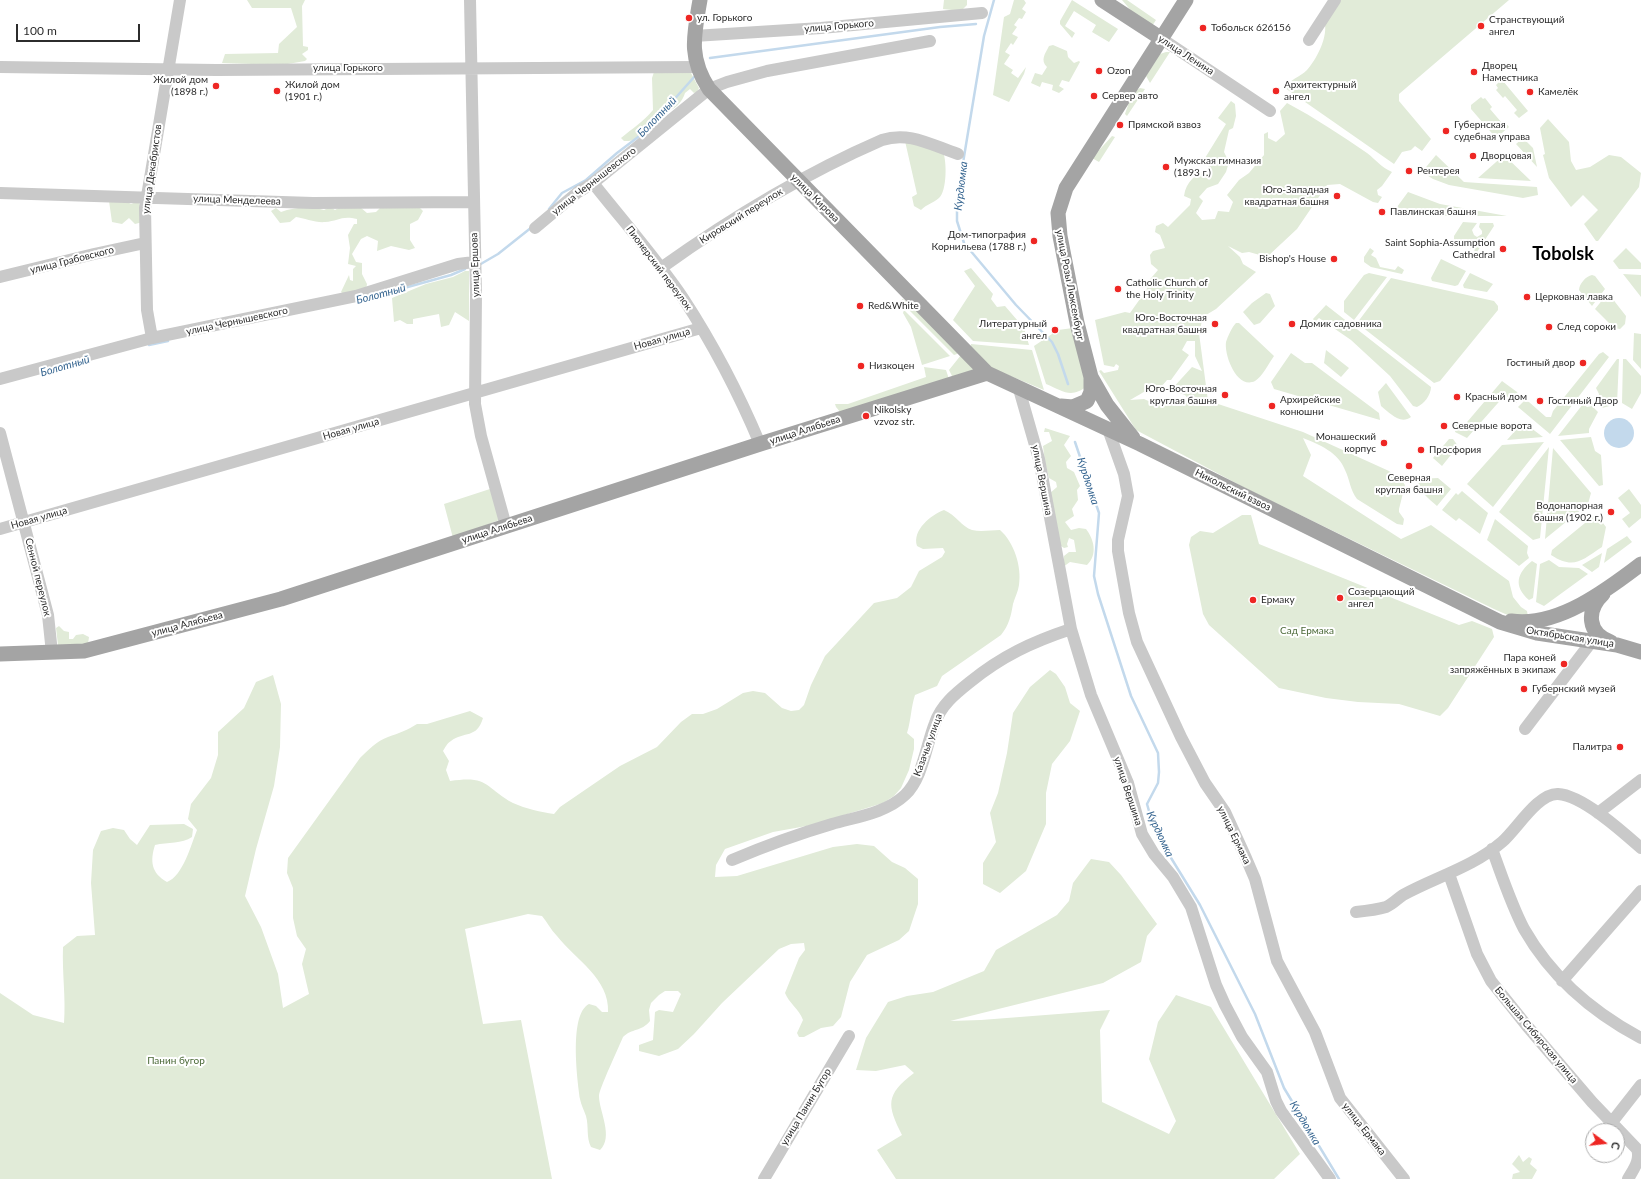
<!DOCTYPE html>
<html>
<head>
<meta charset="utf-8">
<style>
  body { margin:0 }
  #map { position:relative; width:1641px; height:1179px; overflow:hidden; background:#fff; font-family:Lato,sans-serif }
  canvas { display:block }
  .north { position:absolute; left:1585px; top:1123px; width:40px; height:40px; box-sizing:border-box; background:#fff; border:1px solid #ababab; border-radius:50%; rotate:105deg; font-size:11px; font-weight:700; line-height:16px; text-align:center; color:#2c2c2c }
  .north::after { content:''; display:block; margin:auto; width:14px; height:18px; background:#ee2623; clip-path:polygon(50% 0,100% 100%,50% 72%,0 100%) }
  .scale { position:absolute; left:16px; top:24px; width:124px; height:18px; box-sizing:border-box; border:2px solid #2c2c2c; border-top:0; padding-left:5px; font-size:12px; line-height:14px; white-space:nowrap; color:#2c2c2c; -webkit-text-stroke:3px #fff; paint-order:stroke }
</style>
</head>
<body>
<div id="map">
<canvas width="1641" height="1179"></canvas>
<div class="north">С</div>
<div class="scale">100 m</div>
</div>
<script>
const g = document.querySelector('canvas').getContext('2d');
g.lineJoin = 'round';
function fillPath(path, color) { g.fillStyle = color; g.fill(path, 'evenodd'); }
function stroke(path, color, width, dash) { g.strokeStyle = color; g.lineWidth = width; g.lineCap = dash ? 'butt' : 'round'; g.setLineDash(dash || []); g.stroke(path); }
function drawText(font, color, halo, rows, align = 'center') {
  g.font = font + ' Lato,sans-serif'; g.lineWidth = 4; g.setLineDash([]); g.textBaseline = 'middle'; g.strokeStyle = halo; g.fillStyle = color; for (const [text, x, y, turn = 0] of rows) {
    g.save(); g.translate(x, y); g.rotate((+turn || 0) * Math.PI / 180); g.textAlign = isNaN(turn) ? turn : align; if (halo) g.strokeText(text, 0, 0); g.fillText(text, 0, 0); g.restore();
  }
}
const green = new Path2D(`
  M247 0H305L302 6 303 46 308 47V50L302 54 307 59 305 61 282 65 222 63 225 54 278 53 279 44 297 27 291 8H252Z
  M944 0H967V5L961 11 943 9Z
  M1014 0H1024L1026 3 1022 9 1026 12 1022 19 1019 18 1014 25 1017 27 1012 34 1018 37 1013 45 1011 43 1005 52 1010 55 1004 64 1013 70 1011 73 1018 78 1026 67 1024 74 1009 102 993 95 1004 17 1010 14Z
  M1072 0 1118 29 1109 42 1092 32 1096 25 1074 11 1065 26 1075 33 1072 38 1060 24V21Z
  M1122 0H1127L1156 20 1152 26 1133 13Z
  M1341 0H1509L1399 94V101L1431 139 1422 151 1415 146 1411 150 1402 152 1394 164 1285 88C1290 79 1300 77 1307 70 1316 60 1327 39 1325 25Z
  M1053 45 1067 51 1068 57 1074 63 1079 61 1080 62 1069 82 1062 80 1059 86 1064 89 1059 93 1052 90 1053 85 1042 82 1040 87 1031 83 1035 73 1042 75 1047 67C1040 60 1045 54 1049 46Z
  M1166 52H1170L1150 83 1146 76 1160 54Z
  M685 71 691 73 699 88 697 92 694 93 690 89 685 93C683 101 674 111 665 112L663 116C652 127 641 142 624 141L621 138C633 128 643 122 653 110L652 78 654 72Z
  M1500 81H1503L1528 111 1519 118 1514 113 1517 110 1505 96 1503 98 1496 90 1498 88 1496 85Z
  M1140 88 1145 89 1127 116 1125 114C1128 106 1131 92 1140 88Z
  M1481 97 1483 99 1485 98 1492 107 1490 109 1502 123 1504 121 1509 127 1496 138 1471 109V105Z
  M1231 101 1235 104 1236 116 1233 128 1229 130 1224 152 1229 162 1226 172 1218 184 1207 188 1199 197 1203 201 1196 213 1202 220 1215 219 1218 211 1229 212 1233 202 1227 195 1239 180 1249 173 1264 155V134L1268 132V138L1276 142 1285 134 1280 111 1287 103C1315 118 1341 135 1367 153 1376 160 1381 167 1392 172L1382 186 1377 190 1378 195 1382 197 1378 203 1373 202 1340 184 1327 185 1297 229 1267 257 1249 252 1242 253 1228 246 1240 257 1243 264 1256 272 1216 309 1206 315 1202 321 1199 333 1208 401 1215 406 1212 402 1303 432 1389 471 1402 481 1405 485 1399 509V512L1404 519 1403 525 1397 524 1357 499C1350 490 1350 480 1345 470 1339 453 1319 444 1303 438L1311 455 1303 476 1401 539 1431 525 1509 581 1513 597 1521 607 1527 611 1528 617H1512L1494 609 1249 490 1136 430 1099 371 1101 370 1104 373 1118 370 1119 366 1116 364 1114 367 1104 365 1095 320 1125 312 1130 313 1147 289 1146 284 1158 270 1151 264 1150 255 1153 251 1165 248 1160 235 1155 232 1156 226 1163 223 1168 227 1190 205 1191 199 1184 196C1186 181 1196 174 1209 168L1205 158 1226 124 1218 118ZM1187 341H1195V356L1202 371 1192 367 1171 390 1185 395 1189 400 1173 399 1155 404 1144 399 1130 400C1136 397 1144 391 1151 389 1158 388 1162 387 1167 380H1171L1189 355 1182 350Z
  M1548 119 1569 142 1571 161 1576 170 1590 167 1609 155 1621 157 1641 173 1639 187 1598 241H1596L1584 224 1598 210 1583 195 1571 207 1549 178 1543 155 1545 154 1540 128Z
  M1112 136 1115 137 1099 162 1092 158Z
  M1523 138 1533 148 1537 167 1516 144Z
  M905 141 943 152C947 161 947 191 939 198 933 203 927 204 921 210L914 206 912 197 917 194Z
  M1436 155 1464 182 1537 187 1538 195 1523 198 1449 185 1433 179 1422 172Z
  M1504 155 1531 181 1478 178Z
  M1408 192 1440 204 1507 216H1437L1417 212 1408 214 1397 207Z
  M124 200 131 204 139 201 143 222 135 224 129 218 122 224 112 222 109 201Z
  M342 206 360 207 367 213 376 212 380 208 418 206 423 211 418 220 410 224V240L415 248 409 250 391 246 377 251 378 241 367 236 361 239 352 254 356 262 362 263V274L367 284 366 290 344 295 341 292 349 275 350 280 353 281V269L356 266 348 264 350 248 348 235 354 224H357V219C342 215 338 221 325 222 316 223 304 218 296 217L290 222 280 223 271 211 276 208 281 212C294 207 312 206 324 210L330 207 335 210Z
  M1463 222 1477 223 1472 230 1474 235 1477 237 1482 234V231L1479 227 1480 223H1493L1494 226 1477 252 1454 239V236Z
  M1370 248 1374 251 1371 255 1376 258 1380 267 1395 270 1398 266 1404 270 1402 274 1371 267 1364 262V257Z
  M1626 248 1641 263V269H1619L1613 261Z
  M1441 259 1466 271 1458 285 1455 286 1432 281 1431 278Z
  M971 268 993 294 991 299 997 307 1005 306 1024 328 1029 345 973 341 953 320 975 286 964 271Z
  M465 271H469V321L455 312 449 325 441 327 439 314 413 319V324H407L400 320 394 322 392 298 426 284 453 277Z
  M1369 273 1387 277 1354 320 1344 312V301L1364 275Z
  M1470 273 1493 284 1487 292 1464 288 1463 285Z
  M1623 274 1641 275V297Z
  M1592 275 1595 276 1605 289 1592 306 1579 290C1579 284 1586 276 1592 275Z
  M1391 278 1494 301 1498 306V310L1440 381 1434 383 1357 323Z
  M1266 293 1270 294 1275 306 1260 323 1254 325 1243 312 1252 303Z
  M1608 293 1626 316 1625 324 1620 329 1614 328 1595 309Z
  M902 299 907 301 958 352 957 354 954 355 902 303Z
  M1326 305 1431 387C1431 395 1424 404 1417 407L1413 406 1390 376 1351 340 1319 318 1315 322 1313 319Z
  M904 310 950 356 922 365 911 327 903 313Z
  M1236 323H1239L1274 356C1269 363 1262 377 1255 381 1237 390 1224 355 1226 342 1228 336 1232 327 1236 323Z
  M1073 328 1087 386C1071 399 1063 391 1046 384L1034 346 1058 330Z
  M1634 333 1641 334V369L1633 360Z
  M971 344 1032 350 1044 390 989 367 970 348Z
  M1326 350 1349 368 1341 377 1324 363Z
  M1603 352 1609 357 1550 434 1518 407 1524 401 1529 402 1546 417H1551L1553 411 1599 354Z
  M1291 353 1305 363H1312L1379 413 1380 420 1274 389 1271 382Z
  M961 355 975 370 953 378 949 370Z
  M1617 359H1619L1617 404 1602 408 1597 402 1599 394 1596 388Z
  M1623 359H1626L1641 376V393L1632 409 1622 403Z
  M924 367 946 370 949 379 841 413 836 407 835 404H848L926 377Z
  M1502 381 1517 392 1520 398 1516 403 1505 395 1467 438 1455 432 1456 424 1462 428Z
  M1386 383 1411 417C1400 425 1390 413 1381 406L1378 392Z
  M1583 404 1587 407 1592 406 1598 412 1589 429V433L1558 436Z
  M1523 422 1543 437 1507 440Z
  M1045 428 1070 436 1064 445 1071 456 1066 462 1067 468 1074 472 1080 486 1077 490 1078 500 1072 509 1074 516 1065 522 1071 530 1079 528 1086 529C1094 539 1098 555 1087 565L1070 562 1063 567 1064 556 1069 552H1076L1074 540 1069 538 1067 544 1068 547 1064 548 1058 544 1050 493 1057 487 1056 482 1049 478 1045 462 1043 446 1052 441 1049 432H1044Z
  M1591 437 1595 451 1601 455 1603 485 1599 486 1560 440Z
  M1449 439H1453L1458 446 1442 466 1433 458Z
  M1544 442 1493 507 1467 484 1502 445Z
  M1549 447 1540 538 1533 540 1499 512Z
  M1553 448 1591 493 1588 504 1545 539Z
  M1438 478 1451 489 1437 506C1429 499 1418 491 1418 479Z
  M493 488 499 520 453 538 444 504Z
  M1629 489 1641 505V518L1629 528 1622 519 1630 513 1618 498Z
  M1462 491 1488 513 1480 534 1459 518 1456 521 1442 510 1456 493 1458 495Z
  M944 510C956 515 962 527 972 530 981 532 991 530 1000 530 1014 542 1022 567 1019 585 1018 592 1015 597 1013 604 1011 616 1009 625 1001 635L942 676 937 686 915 695C911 707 911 720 907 733L914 739V749L909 770 901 788 894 796 883 803 812 825 773 832 725 849 716 865 715 877 737 876 833 847 857 844 874 846 892 862 905 868 918 879V904L909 931 899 940 867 955 850 982 841 1017 833 1026 821 1028 804 1037H799L797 1033 803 1020C799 1009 789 1003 785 993L799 958 805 950 804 943 791 944 779 949 722 1003 694 1034 678 1049 659 1056 639 1051V1045L653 1040 655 1012 659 1010 673 1012 681 994 678 991H665L659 995 651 1003 649 1010 650 1021C641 1032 632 1028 623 1037 619 1047 599 1089 599 1096 599 1111 614 1137 600 1150L591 1147C586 1137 589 1127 586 1116 584 1110 581 1105 580 1099 577 1078 569 1014 589 1004L596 1006 602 1012H608C610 979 575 959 557 936 551 930 547 922 542 916L528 914 465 929 483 1024 521 1020 552 1179H0V993L33 1015 64 1023C66 998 62 973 63 947L77 936 95 935 91 883 93 850 101 831 113 828 124 830 130 839 137 845 150 825 184 824 193 829 192 837C182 844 168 842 155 845 150 861 151 873 167 882 183 876 191 845 197 830L188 819 191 804 211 778 218 755V732L244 708 256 682 273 675 281 704 280 747 274 786 256 849 245 896 261 927 278 974 283 1008 309 994 302 964 306 949 297 936 293 918V888L287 873 288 858 360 758C368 750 377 741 388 737 399 733 408 730 417 724H427L470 711 483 718C477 739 464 731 451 741 447 743 445 748 443 751L449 761 446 770 450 781C489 775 484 787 513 803 526 809 541 812 554 814L560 807 620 766 657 747 681 722 692 714H703L717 709 743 693 753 691 765 693 782 708 791 711 799 710 804 705 811 685 825 656 874 603 897 598 911 587 919 571 942 557 945 552 943 548 923 549 917 546C912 530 931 515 944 510Z
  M1596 514 1606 527 1602 547C1582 560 1574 570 1551 555L1552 550Z
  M1242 515H1251L1259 544 1459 625 1472 621 1492 629 1494 637 1448 708 1440 716 1399 704 1358 702 1326 698 1279 688 1209 625 1203 614 1189 545 1191 537 1200 531 1213 533Z
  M1495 519 1528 546 1527 553 1529 558 1519 566 1487 540Z
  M1627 536 1632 542 1604 563 1607 549Z
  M1602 553 1599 567 1592 572 1582 565Z
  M1549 560 1559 567 1579 568 1588 574 1544 606 1536 602 1540 564Z
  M1532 561 1537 564 1533 598 1529 600C1513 586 1517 573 1532 561Z
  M59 626 64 631 69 632V639H73L76 635 83 634 89 637 88 644 58 645 56 628Z
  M1050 670 1056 674 1065 687 1070 703 1080 711 1070 741 1052 764 1046 793V824L1026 871 1000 893 983 884V863L996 842 990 813 998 793 1007 753 1013 713 1030 687Z
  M1091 859 1109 862 1121 875 1157 924 1147 936 1141 962 1103 983 950 1021 981 1020 1110 1010 1100 1030 1102 1102 1169 1134 1176 1121 1149 1059 1158 1022 1176 995 1211 1007 1300 1154 1274 1179H896L877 1150 902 1135C887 1105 885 1095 914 1073L905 1065 876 1071 856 1070 866 1038 888 1002 907 996 933 992 984 971 996 950 1057 915 1069 901 1073 883Z
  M1519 1155 1523 1162 1529 1157 1532 1159 1530 1164 1537 1170 1532 1179H1512L1513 1174 1520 1172 1512 1164Z`);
const water = new Path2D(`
  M1604 433a15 15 0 1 1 30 0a15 15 0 1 1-30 0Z`);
const stream = new Path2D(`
  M994 0 984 36 957 199V221L964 243 1016 305 1052 342 1058 354 1068 384
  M710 58 940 27 976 24
  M549 209 562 193 586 180 617 153 646 131 695 76
  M479 265 498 254 532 227
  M368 298 451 275 465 269
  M149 345 168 341
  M1075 442 1099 513 1094 576 1098 594 1131 696 1158 753 1159 772 1158 783 1147 804 1151 818 1168 853 1200 905 1255 1014 1284 1088 1339 1179`);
const minor = new Path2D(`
  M470 0 476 294 475 404 481 436 506 526
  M694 36 821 28 982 13
  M1162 39 1270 111
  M1309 40 1335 0
  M0 67 216 70 697 67
  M593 183C623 221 656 258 683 298 713 344 739 394 760 444
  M0 193 313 203 473 202
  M535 228 578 192 593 183 709 89 727 82 767 71 930 41
  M661 268C728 220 806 173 882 140 909 131 931 145 958 154
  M0 277 94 254 145 243
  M152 338 147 310 145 208 180 0
  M0 379 152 338 356 296 458 264 474 262
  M1019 389 1039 459 1071 629 1091 695 1128 783 1142 834 1154 854 1173 877 1191 907 1216 985 1225 1005 1242 1037 1267 1072 1276 1101 1281 1111 1330 1179
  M1108 429 1124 474 1128 496 1118 540V551L1129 613 1137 642 1181 737 1205 783 1225 812 1246 858 1255 879 1277 961 1315 1032 1340 1098 1404 1179
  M0 433 48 615 52 653
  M0 529 701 328
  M1525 729 1592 641
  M1598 813 1641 780
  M1492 849C1502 876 1511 904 1524 929 1552 978 1592 1012 1641 1038
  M732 860C765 846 798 834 832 824 856 817 886 813 905 795 923 778 926 745 935 723 941 705 955 694 970 682 1002 656 1032 642 1071 629
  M1449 874 1477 954 1491 981 1527 1026 1592 1102 1637 1149C1641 1160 1633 1170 1628 1179
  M1356 912C1366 911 1376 910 1386 907 1393 904 1397 899 1403 895 1436 877 1473 867 1502 842 1517 829 1538 793 1558 794 1582 795 1623 832 1641 848
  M1562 981 1641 891
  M1612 1122 1641 1085
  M764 1179 849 1036`);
const major = new Path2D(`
  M700 0C694 35 688 57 709 89L987 373 1140 444 1500 622 1537 633 1617 645 1641 652
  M1102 0 1162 39
  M1061 406 1073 407 1087 401 1091 392V377
  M1133 438 1107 405 1091 377 1077 323 1060 236 1058 213 1066 188 1186 0
  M1603 594C1586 610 1587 634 1611 642
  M1511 621C1557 628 1607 590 1641 564
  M0 654 84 651 281 599 760 444 987 373`);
const markers = [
  [689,18,4,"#ee2623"],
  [1481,26,4,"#ee2623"],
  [1203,28,4,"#ee2623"],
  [1099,71,4,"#ee2623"],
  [1474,72,4,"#ee2623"],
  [216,86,4,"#ee2623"],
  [277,91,4,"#ee2623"],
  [1276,91,4,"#ee2623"],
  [1530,92,4,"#ee2623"],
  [1094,96,4,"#ee2623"],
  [1120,125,4,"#ee2623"],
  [1446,131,4,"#ee2623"],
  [1473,156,4,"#ee2623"],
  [1166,167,4,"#ee2623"],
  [1409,171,4,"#ee2623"],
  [1337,196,4,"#ee2623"],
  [1382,212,4,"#ee2623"],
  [1034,241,4,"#ee2623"],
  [1503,249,4,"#ee2623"],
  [1334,259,4,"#ee2623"],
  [1118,289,4,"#ee2623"],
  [1527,297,4,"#ee2623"],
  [860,306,4,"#ee2623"],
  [1215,324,4,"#ee2623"],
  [1292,324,4,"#ee2623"],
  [1549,327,4,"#ee2623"],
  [1055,330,4,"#ee2623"],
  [1583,363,4,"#ee2623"],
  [861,366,4,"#ee2623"],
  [1225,395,4,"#ee2623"],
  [1457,397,4,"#ee2623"],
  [1540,401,4,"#ee2623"],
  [1272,406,4,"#ee2623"],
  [866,416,4,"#ee2623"],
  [1444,426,4,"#ee2623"],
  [1384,443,4,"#ee2623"],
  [1421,450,4,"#ee2623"],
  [1409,466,4,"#ee2623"],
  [1611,512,4,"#ee2623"],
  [1340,598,4,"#ee2623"],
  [1253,600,4,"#ee2623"],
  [1564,664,4,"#ee2623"],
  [1524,689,4,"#ee2623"],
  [1620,747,4,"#ee2623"]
];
const poiNames = [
  ["ул. Горького",697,18],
  ["Странствующий",1489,20],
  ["ангел",1489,32],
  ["Тобольск 626156",1211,28],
  ["Дворец",1482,66],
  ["Наместника",1482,78],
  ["Ozon",1107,71],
  ["Жилой дом",208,80,"right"],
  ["(1898 г.)",208,92,"right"],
  ["Жилой дом",285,85],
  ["(1901 г.)",285,97],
  ["Архитектурный",1284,85],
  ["ангел",1284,97],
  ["Камелёк",1538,92],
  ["Сервер авто",1102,96],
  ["Прямской взвоз",1128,125],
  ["Губернская",1454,125],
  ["судебная управа",1454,137],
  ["Дворцовая",1481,156],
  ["Мужская гимназия",1174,161],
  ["(1893 г.)",1174,173],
  ["Рентерея",1417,171],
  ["Юго-Западная",1329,190,"right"],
  ["квадратная башня",1329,202,"right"],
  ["Павлинская башня",1390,212],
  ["Дом-типография",1026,235,"right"],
  ["Корнильева (1788 г.)",1026,247,"right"],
  ["Saint Sophia-Assumption",1495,243,"right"],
  ["Cathedral",1495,255,"right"],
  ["Bishop's House",1326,259,"right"],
  ["Catholic Church of",1126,283],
  ["the Holy Trinity",1126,295],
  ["Церковная лавка",1535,297],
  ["Red&White",868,306],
  ["Юго-Восточная",1207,318,"right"],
  ["квадратная башня",1207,330,"right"],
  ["Литературный",1047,324,"right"],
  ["ангел",1047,336,"right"],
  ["Домик садовника",1300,324],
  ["След сороки",1557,327],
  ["Гостиный двор",1575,363,"right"],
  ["Низкоцен",869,366],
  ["Юго-Восточная",1217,389,"right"],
  ["круглая башня",1217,401,"right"],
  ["Красный дом",1465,397],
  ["Архирейские",1280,400],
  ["конюшни",1280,412],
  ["Гостиный Двор",1548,401],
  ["Nikolsky",874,410],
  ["vzvoz str.",874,422],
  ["Северные ворота",1452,426],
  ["Монашеский",1376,437,"right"],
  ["корпус",1376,449,"right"],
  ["Просфория",1429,450],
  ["Северная",1409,478,"center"],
  ["круглая башня",1409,490,"center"],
  ["Водонапорная",1603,506,"right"],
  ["башня (1902 г.)",1603,518,"right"],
  ["Созерцающий",1348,592],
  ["ангел",1348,604],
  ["Ермаку",1261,600],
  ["Пара коней",1556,658,"right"],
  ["запряжённых в экипаж",1556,670,"right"],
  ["Губернский музей",1532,689],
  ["Палитра",1612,747,"right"]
];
const streetNames = [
  ["улица Горького",839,26,-5],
  ["улица Ленина",1186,55,33],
  ["улица Горького",348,68],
  ["улица Декабристов",152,169,-82],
  ["улица Чернышевского",594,181,-38],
  ["улица Кирова",815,198,45],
  ["улица Менделеева",237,200,2],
  ["Кировский переулок",741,216,-32],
  ["улица Грабовского",72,260,-14],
  ["улица Ершова",475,265,-92],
  ["Пионерский переулок",659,268,53],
  ["улица Розы Люксембург",1070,285,79],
  ["улица Чернышевского",237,321,-12],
  ["Новая улица",662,339,-16],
  ["Новая улица",351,429,-16],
  ["улица Алябьева",805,430,-18],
  ["улица Вершина",1042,480,79],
  ["Никольский взвоз",1233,490,26],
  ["Новая улица",39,518,-16],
  ["улица Алябьева",497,529,-18],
  ["Сенной переулок",38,577,76],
  ["улица Алябьева",187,624,-15],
  ["Октябрьская улица",1570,637,9],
  ["Казачья улица",928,745,-70],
  ["улица Вершина",1128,791,72],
  ["улица Ермака",1234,835,64],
  ["Большая Сибирская улица",1536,1035,50],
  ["улица Панин Бугор",806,1107,-59],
  ["улица Ермака",1364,1129,52]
];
const parkNames = [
  ["Сад Ермака",1307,631],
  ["Панин бугор",176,1061]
];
const waterNames = [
  ["Болотный",657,117,-46],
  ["Курдюмка",961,186,-83],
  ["Болотный",381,294,-15],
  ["Болотный",65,366,-16],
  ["Курдюмка",1088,481,72],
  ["Курдюмка",1160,834,65],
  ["Курдюмка",1305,1123,59]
];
const townNames = [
  ["Tobolsk",1563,254]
];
fillPath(green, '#e1ebd8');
fillPath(water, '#c3d9ec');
stroke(stream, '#c3d9ec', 2.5);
stroke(minor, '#c9c9c9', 12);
stroke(major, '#a4a4a4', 15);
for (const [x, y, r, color] of markers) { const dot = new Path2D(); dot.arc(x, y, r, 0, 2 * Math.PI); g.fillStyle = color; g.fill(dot); stroke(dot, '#fff', 1.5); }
drawText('10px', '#2c2c2c', '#fff', poiNames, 'left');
drawText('10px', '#2c2c2c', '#fff', streetNames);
drawText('10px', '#4b6938', '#fff', parkNames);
drawText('italic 11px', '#376691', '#fff', waterNames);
drawText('bold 18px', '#000', '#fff', townNames);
</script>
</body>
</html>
